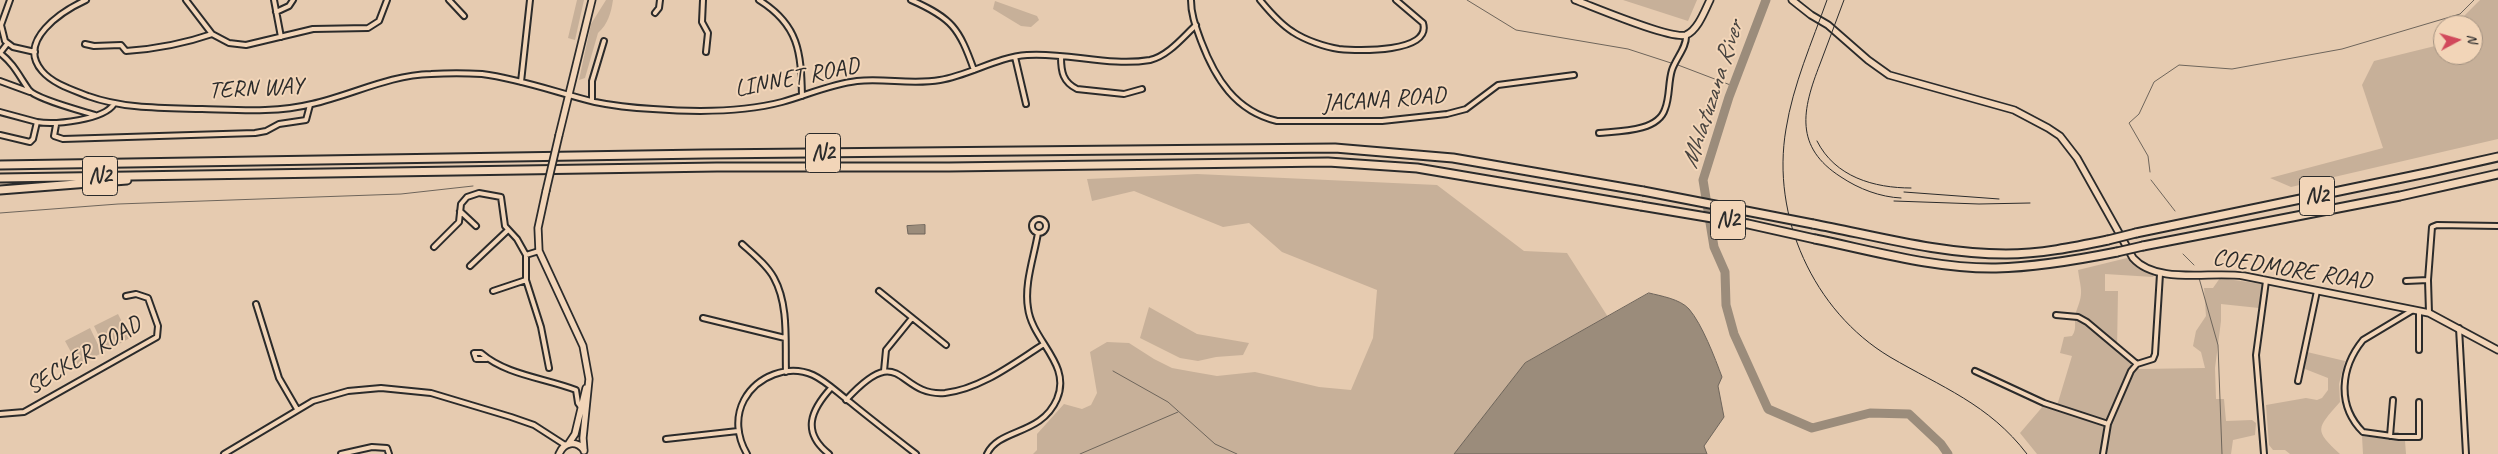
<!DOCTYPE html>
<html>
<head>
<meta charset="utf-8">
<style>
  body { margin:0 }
  #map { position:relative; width:2498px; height:454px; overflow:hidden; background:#e6cbb0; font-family:Caveat,sans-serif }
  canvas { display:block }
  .north { position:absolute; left:2433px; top:15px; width:50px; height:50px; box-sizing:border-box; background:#f2d5b8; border:1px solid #a29180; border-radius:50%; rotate:84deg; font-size:14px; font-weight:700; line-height:20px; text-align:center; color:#2b2b2b }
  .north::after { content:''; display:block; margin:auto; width:18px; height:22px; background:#d1495b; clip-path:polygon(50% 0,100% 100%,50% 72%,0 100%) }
</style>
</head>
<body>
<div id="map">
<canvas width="2498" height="454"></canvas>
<div class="north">N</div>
</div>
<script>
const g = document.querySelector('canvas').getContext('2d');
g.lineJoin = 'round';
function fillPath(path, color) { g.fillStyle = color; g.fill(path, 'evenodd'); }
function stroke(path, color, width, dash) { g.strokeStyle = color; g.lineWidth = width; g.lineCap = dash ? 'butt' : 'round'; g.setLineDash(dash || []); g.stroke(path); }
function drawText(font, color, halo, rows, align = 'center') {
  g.font = font + ' Caveat,sans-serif'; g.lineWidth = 4; g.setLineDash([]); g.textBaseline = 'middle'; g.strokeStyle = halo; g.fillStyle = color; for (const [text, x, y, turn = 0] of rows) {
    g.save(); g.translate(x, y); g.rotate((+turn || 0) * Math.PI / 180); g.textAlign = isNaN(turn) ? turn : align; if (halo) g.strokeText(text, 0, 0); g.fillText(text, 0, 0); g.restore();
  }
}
const green = new Path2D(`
  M577 0H584L575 40 568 38Z
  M606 0H613C611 13 608 24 598 33L585 78 579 80 591 24Z
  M1623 0H1697L1688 21Z
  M2480 0H2498V139L2291 187 2270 178 2383 148 2362 85 2374 61 2435 46 2443 38V55H2473V25H2455Z
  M995 1 1037 16 1039 20 1031 27 1021 26 993 9Z
  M1197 174 1437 185 1524 251 1567 253 1608 317 1525 363 1454 454H1033L1037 450V434L1064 404 1082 409 1091 405 1097 393 1090 352 1107 342 1129 343 1154 359 1172 368 1194 372 1217 376 1255 372 1319 387 1351 390 1373 338 1377 290 1282 252 1249 223 1223 227 1134 191 1092 201 1087 179Z
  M2131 257 2135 264 2154 275 2153 277 2105 274V291H2118L2117 350 2139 369 2205 368 2201 352 2193 346 2196 331 2206 316 2204 288H2213L2220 278 2262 284 2259 308 2221 304V321L2215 368 2216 399H2224L2226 421 2252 420 2256 423 2255 435 2233 440 2231 454H2037L2020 433 2044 405 2056 409 2072 356 2060 353 2064 337 2072 336C2078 328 2073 320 2076 312 2084 292 2081 291 2078 270Z
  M1149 307 1197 334 1249 343 1243 355 1216 357 1198 361 1180 358 1140 338Z
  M118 314 130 338 106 351 94 326Z
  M90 328 102 353 78 365 65 341Z
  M2307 352 2345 361 2339 384 2340 402C2316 429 2314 430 2340 454H2290L2285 450H2273L2269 445 2266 405 2306 398 2317 400 2322 398 2328 390V378L2305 369Z
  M2362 436 2405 441 2406 454H2363Z`);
const water = new Path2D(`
  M925 225V234H908L907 226Z
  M1649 293C1661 296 1680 299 1689 309 1702 324 1715 358 1722 377L1718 386 1724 417 1704 446 1707 454H1454L1525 363Z`);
const stream = new Path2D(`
  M1467 0 1516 30 1628 49 1671 63
  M1678 65 1733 86
  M2150 172 2148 156 2129 123 2139 114 2154 82 2179 65 2232 69 2342 49 2460 14 2474 0
  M2151 180 2175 211
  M0 213 118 204 401 194 473 186
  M2183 254 2194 265
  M2199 278 2218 345 2222 454
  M1113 371 1168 402 1215 444 1237 454
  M1080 454 1178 412`);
const river = new Path2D(`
  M1766 0 1729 97 1703 180 1714 247 1725 272 1726 305 1734 334 1768 409 1812 428 1870 413 1909 414 1941 444 1948 454`);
const street = new Path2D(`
  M10 0 1 25 5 41 13 47 35 52
  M86 0C62 11 16 41 42 71 53 84 73 90 88 96 124 109 164 108 202 109 239 110 276 113 312 104 352 95 389 75 431 74 448 73 465 73 482 74 521 79 558 93 595 102 614 106 634 108 653 109 693 112 744 112 782 102 807 95 831 84 857 81 885 78 912 85 940 80 970 75 997 57 1027 55 1068 52 1109 67 1150 60 1168 56 1183 37 1196 25
  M186 0 212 34 229 43 246 45 313 29 368 28 379 21 387 0
  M274 0 281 37
  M449 0 464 16
  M703 0 702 22 708 33 706 52
  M759 0C799 25 801 52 802 96
  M911 0C952 18 959 28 974 70
  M1191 0C1191 15 1196 27 1201 41 1215 78 1235 111 1277 121H1382L1447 114 1466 109 1498 85 1574 75
  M1260 0C1269 11 1280 24 1293 32 1305 40 1325 47 1339 49 1358 51 1432 53 1423 23L1396 0
  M276 12 289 6 293 0
  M655 13 659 8 660 0
  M7 44 0 53C14 64 19 76 29 90 36 99 82 111 95 115
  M85 44 94 46 121 45 126 51C156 49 183 44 212 34
  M1015 57 1026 104
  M1061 57C1061 72 1063 82 1077 89L1124 94 1142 89
  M0 81 30 92
  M521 82 530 0
  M592 101V81L604 41
  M0 112 37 122
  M56 125 54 136 63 139 255 133 266 131 279 124 306 120 310 105
  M1599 133C1618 131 1658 132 1665 109 1670 97 1668 83 1672 70 1676 58 1687 47 1686 35
  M0 135 30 142 33 139 37 122C55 125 104 120 114 104
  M460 211 476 226
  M1032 226a7 7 0 1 1 14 0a7 7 0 1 1-14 0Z
  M742 244C753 254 767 265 774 278 789 305 785 342 786 372
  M434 247 459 222 461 204 467 197 479 193 501 197 505 226 517 239 526 255V280L541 327 549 368
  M526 255 539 251
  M470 266 508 230
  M2406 281 2428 280
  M493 291 526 280
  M879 291 946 345
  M256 304 279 378 297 409
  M2413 310 2363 340C2341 367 2336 405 2363 432L2399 437H2419V402
  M2429 313 2428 280 2432 227 2437 225 2498 226
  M2056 315 2078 317 2087 322 2137 364
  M703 318 785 338
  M2459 328 2466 454
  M2419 350V311
  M487 359H476L474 353H481C506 375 545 378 576 390L578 403 581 407
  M884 371 886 350 912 318
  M1975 371 2044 403 2108 424
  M2298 381 2317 291
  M846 400C903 338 896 397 945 393 981 389 1014 363 1044 344
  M0 414 24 412 157 337 158 326 148 298 136 294 126 296
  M2390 436 2393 400
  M666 439 738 431
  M224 454 313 401 348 391 381 388 431 393 511 417 534 425 565 445
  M341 454 372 447 387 448 389 454
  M747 454C737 437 735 417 744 400 757 376 788 364 813 375 826 381 838 393 850 402 872 420 894 437 916 454
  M829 454C801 432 811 410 831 388
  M987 454C999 428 1041 436 1057 399 1072 364 1032 341 1028 308 1024 284 1034 257 1038 233
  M2103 454 2108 424 2131 371 2137 364 2153 359 2155 354 2160 274
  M2264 454 2256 355 2266 281`);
const secondary = new Path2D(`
  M1575 0C1594 7 1671 40 1686 35 1698 30 1705 10 1710 0
  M1792 0 1811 15 1828 25 1868 60 1889 75 2014 110 2048 128 2060 136 2077 158 2133 258C2157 285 2211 271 2244 276L2429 313 2498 350
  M559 135 592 0
  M546 191 538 228 539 251 583 346 589 379 583 438 584 451
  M569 443 575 434 586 388
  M559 454C564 442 576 440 584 450`);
const highway = new Path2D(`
  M0 165 704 154 1335 148 1453 158 1643 191
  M0 178 717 167H949L1328 162 1417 168 1641 206
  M0 190 127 180
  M1813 224C1876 236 1941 254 2006 254 2040 254 2074 247 2108 240
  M2136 233 2431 172 2498 157
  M1815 239C1874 251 1935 269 1996 268 2036 267 2077 260 2117 252
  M2143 246 2400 196 2498 174`);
const rail = new Path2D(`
  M1827 0C1812 42 1793 85 1786 129 1771 216 1813 311 1890 357 1941 387 1989 404 2027 454
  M1844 0C1836 21 1828 43 1820 64 1802 110 1794 147 1841 177 1859 189 1880 197 1901 198
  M1817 141C1835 177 1874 188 1911 188
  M1904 192 1999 199
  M1894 201 1979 204 2030 203`);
const secondaryBridge = new Path2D(`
  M546 191 559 135`);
const highwayBridge = new Path2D(`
  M1643 191 1813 224
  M1641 206 1748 224 1815 239
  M2108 240 2136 233
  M2117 252 2143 246`);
const shields = [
  [823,153,35],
  [100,176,35],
  [2317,196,35],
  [1728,220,35]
];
const shieldNames = [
  ["N2",823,153],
  ["N2",100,176],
  ["N2",2317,196],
  ["N2",1728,220]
];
const streetNames = [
  ["LINNET ROAD",797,78,-11],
  ["TERN WAY",256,89,-3],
  ["JACANA ROAD",1384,100,-4],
  ["COEDMORE ROAD",2292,270,9],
  ["SECKER ROAD",84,356,-31]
];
const waterNames = [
  ["Mhlatuzana River",1713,95,-72]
];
fillPath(green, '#c7b099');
fillPath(water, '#9b8c7b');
stroke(water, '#6e655b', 1);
stroke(stream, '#6e655b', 1);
stroke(river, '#9b8c7b', 9);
stroke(street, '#2b2b2b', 8);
stroke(secondary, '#2b2b2b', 9);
stroke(highway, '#2b2b2b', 11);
stroke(street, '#f2d5b8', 4);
stroke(secondary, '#f2d5b8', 5.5);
stroke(highway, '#f2d5b8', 7);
stroke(rail, '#2b2b2b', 1);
stroke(secondaryBridge, '#2b2b2b', 9, []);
stroke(highwayBridge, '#2b2b2b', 11, []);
stroke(secondaryBridge, '#f2d5b8', 5.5);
stroke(highwayBridge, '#f2d5b8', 7);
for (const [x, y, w] of shields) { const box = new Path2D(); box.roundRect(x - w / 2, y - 19.5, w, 39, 4); g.fillStyle = '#f2d5b8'; g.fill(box); stroke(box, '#2b2b2b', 1); }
drawText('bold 22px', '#2b2b2b', null, shieldNames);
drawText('24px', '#2b2b2b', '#f2d5b8', streetNames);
drawText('italic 25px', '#47433f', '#f2d5b8', waterNames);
</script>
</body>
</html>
